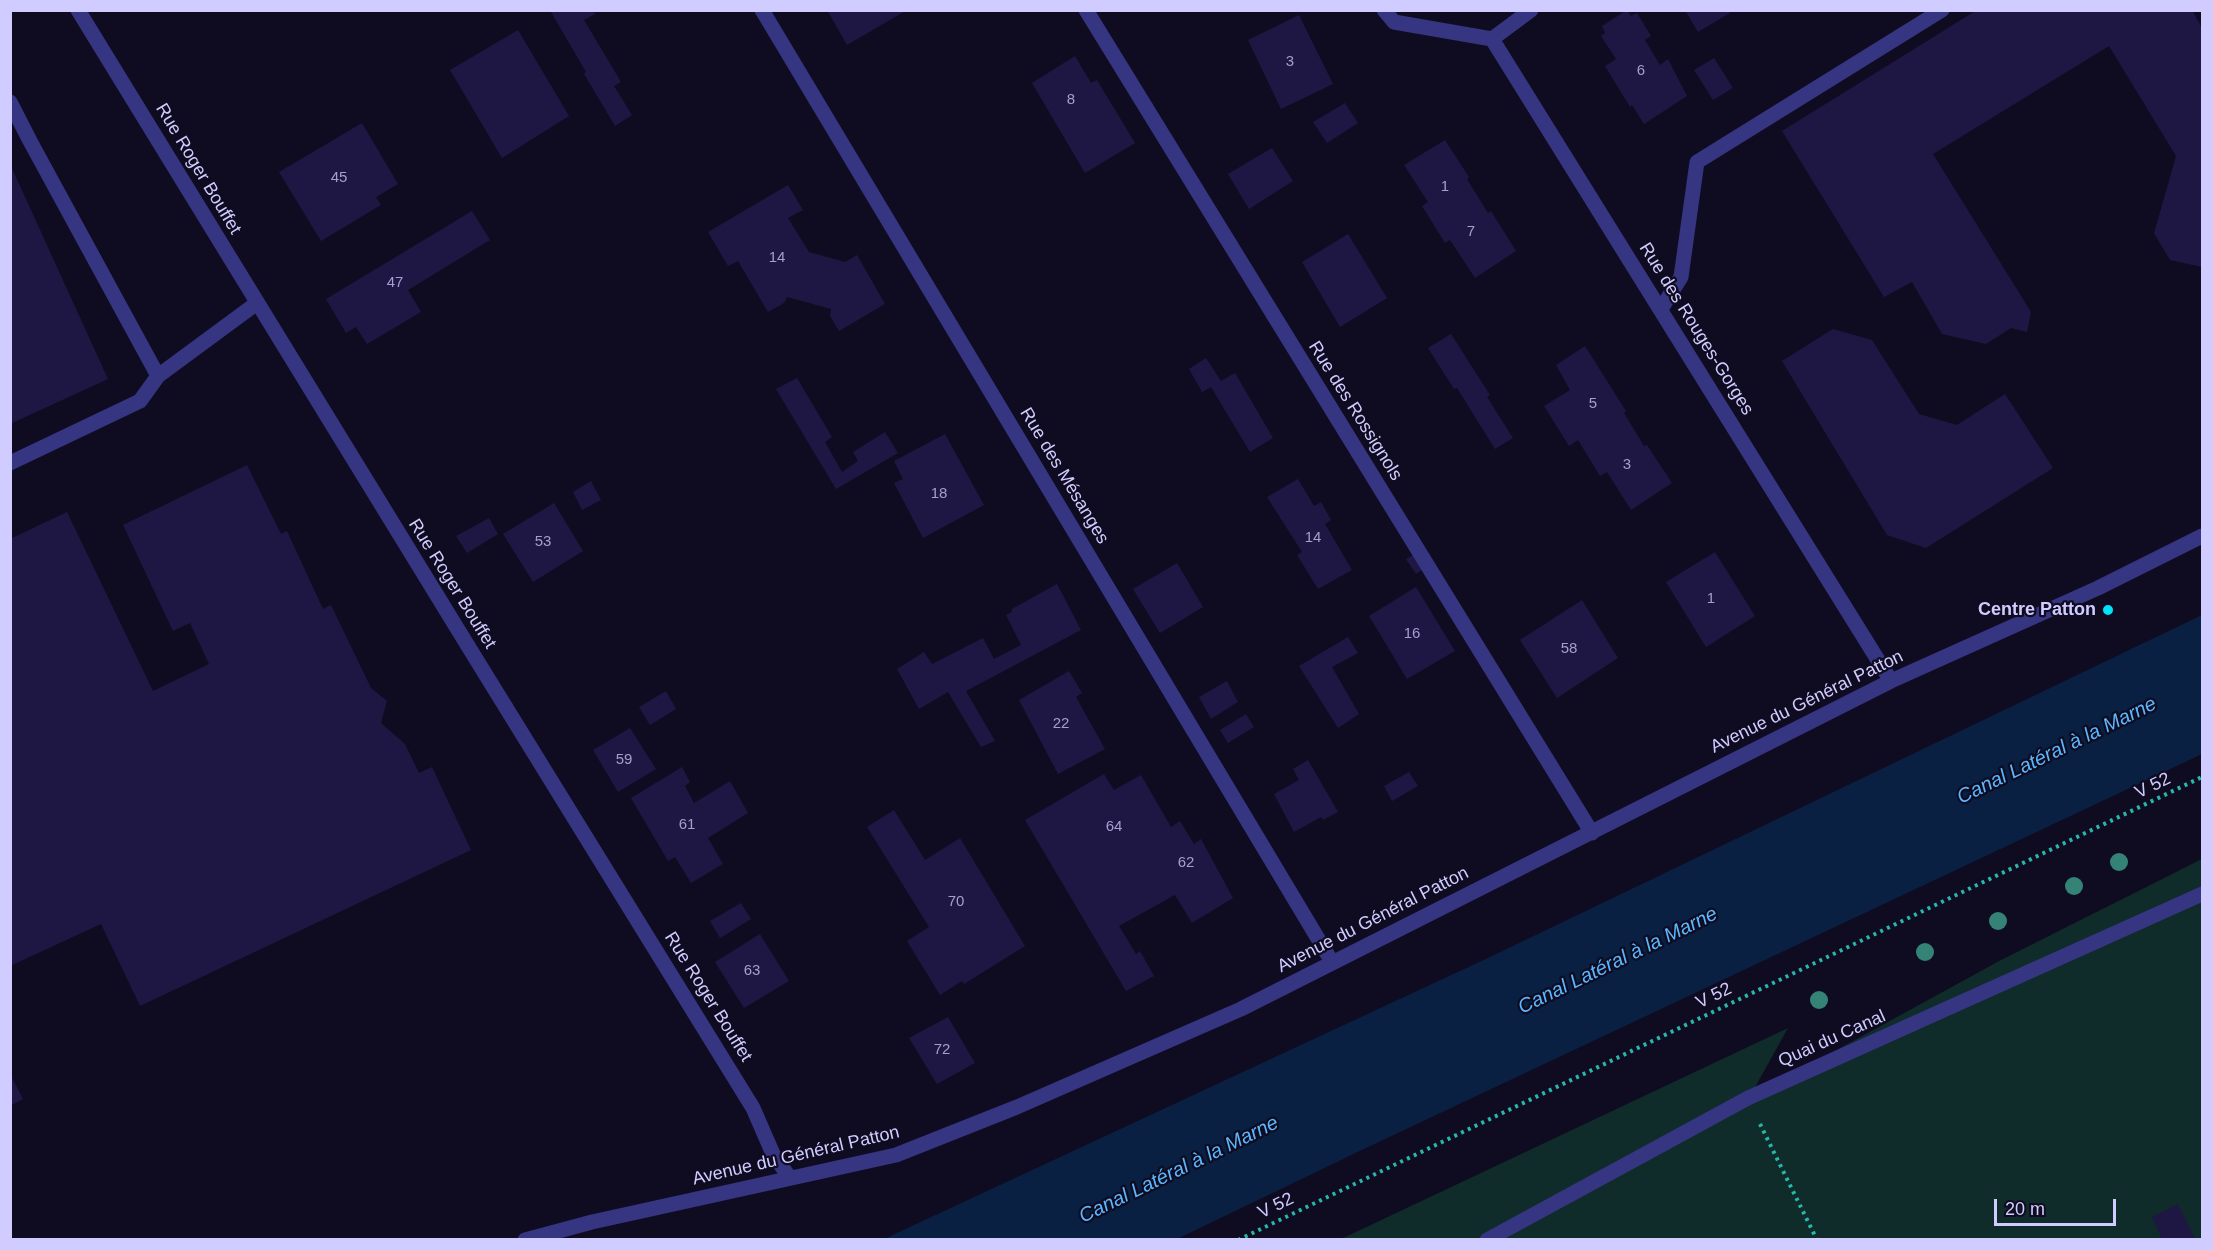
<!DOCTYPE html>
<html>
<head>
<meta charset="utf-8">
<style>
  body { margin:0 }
  #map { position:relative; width:2213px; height:1250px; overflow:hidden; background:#0f0c21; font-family:Arial,sans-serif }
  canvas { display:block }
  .frame { position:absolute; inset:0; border:12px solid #d1ccff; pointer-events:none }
  .scale { position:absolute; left:1994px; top:1199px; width:122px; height:27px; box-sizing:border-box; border:3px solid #d1ccff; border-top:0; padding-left:8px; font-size:18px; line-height:21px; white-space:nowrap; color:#d1ccff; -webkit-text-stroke:4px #0f0c21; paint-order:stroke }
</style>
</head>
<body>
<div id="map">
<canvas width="2213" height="1250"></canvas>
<div class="frame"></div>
<div class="scale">20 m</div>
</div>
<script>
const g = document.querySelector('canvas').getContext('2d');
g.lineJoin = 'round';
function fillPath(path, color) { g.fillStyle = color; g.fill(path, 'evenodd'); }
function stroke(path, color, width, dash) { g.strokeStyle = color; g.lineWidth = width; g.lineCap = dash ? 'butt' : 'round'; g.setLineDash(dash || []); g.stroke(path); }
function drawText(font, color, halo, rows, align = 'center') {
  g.font = font + ' Arial,sans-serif'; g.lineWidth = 4.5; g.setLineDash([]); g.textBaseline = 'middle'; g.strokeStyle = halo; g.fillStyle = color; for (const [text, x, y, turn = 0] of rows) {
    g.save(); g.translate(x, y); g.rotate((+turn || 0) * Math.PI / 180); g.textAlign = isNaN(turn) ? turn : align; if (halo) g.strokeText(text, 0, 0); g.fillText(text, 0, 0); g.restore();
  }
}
const green = new Path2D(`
  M2202 859V1239L1339 1240 1788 1028 1749 1098 2001 960Z`);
const water = new Path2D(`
  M2202 615V754L1366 1148 1177 1239H884L1490 957Z`);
const building = new Path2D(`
  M552 10H594L595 14 584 20 621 82 614 86 632 115 615 126 584 74 586 72 551 12Z
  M827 10H907L847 45Z
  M1627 10 1631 16 1637 13 1651 36 1645 40 1660 65 1668 59 1687 96 1644 124 1632 105 1630 107 1605 66 1616 59 1601 36 1605 33 1602 26Z
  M1685 10H1729L1730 13 1698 32Z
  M1977 10H2192L2202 28V267L2170 260 2154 233 2176 156 2109 46 1933 154 2031 312 2027 332 2011 328 1986 344 1942 334 1912 282 1884 297 1782 131Z
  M1299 15 1333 84 1281 109 1248 40Z
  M518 30 569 116 502 158 450 70Z
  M1075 56 1091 83 1097 80 1135 143 1085 173 1032 83Z
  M1714 58 1733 88 1713 100 1694 70Z
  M1345 103 1358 123 1327 143 1313 122Z
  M362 123 398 184 376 197 381 205 321 241 279 172Z
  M1445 140 1469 177 1467 179 1488 213 1491 211 1516 251 1475 278 1450 240 1445 243 1422 206 1428 202 1404 165Z
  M1272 148 1293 181 1249 209 1228 174Z
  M10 164 108 379 10 424Z
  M788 185 803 210 788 218 809 252 845 262 857 255 885 304 839 331 830 316 831 309 787 297 784 303 768 312 738 261 728 266 708 232Z
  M472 211 490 240 408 290 421 312 367 344 356 327 346 333 326 299Z
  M1348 234 1387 298 1340 327 1302 262Z
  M1833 329 1872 340 1919 414 1957 425 2005 394 2053 468 1926 548 1887 535 1782 361Z
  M1451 334 1490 395 1487 397 1513 438 1495 449 1457 388 1454 389 1428 348Z
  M1585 346 1626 411 1624 413 1644 446 1647 445 1672 483 1631 510 1607 472 1600 476 1578 440 1569 446 1544 406 1570 390 1556 365Z
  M1206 358 1221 381 1235 373 1273 438 1250 452 1211 387 1202 392 1189 369Z
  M797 378 832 437 825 442 842 472 858 461 853 452 885 432 898 453 836 489 776 389Z
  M945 434 984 505 923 538 894 483 903 479 894 461Z
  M247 465 281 534 287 531 323 609 331 605 371 688 387 701 381 723 405 744 419 773 432 767 471 850 140 1006 101 924 10 966V539L67 512 153 691 209 664 190 623 173 631 123 525Z
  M1298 479 1314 506 1321 502 1331 520 1325 524 1352 570 1318 589 1297 555 1302 552 1267 497Z
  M591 481 601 500 582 510 573 492Z
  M554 503 583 551 533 582 503 534Z
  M489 518 498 534 467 553 456 536Z
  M1715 552 1755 616 1706 647 1666 582Z
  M1417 553 1425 568 1416 574 1406 559Z
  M1177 563 1203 607 1160 633 1133 589Z
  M1057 584 1081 630 966 691 995 741 981 747 948 692 919 709 897 669 924 652 932 664 983 638 994 659 1021 645 1006 615 1012 612V609Z
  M1416 587 1455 651 1407 679 1369 616Z
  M1582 600 1618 658 1557 698 1520 640Z
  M1348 637 1358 653 1332 667 1359 714 1338 728 1299 666Z
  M1069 671 1082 693 1076 697 1105 749 1058 774 1019 700Z
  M1227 681 1238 702 1211 719 1199 697Z
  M666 691 676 709 650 725 639 707Z
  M1246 714 1254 727 1228 743 1220 730Z
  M630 728 656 769 618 792 593 750Z
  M1308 760 1338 812 1323 820 1321 817 1294 832 1274 794 1299 780 1293 769Z
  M682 767 690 782 685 786 694 803 730 781 748 813 708 838 723 864 691 883 675 857 668 861 631 798Z
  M1409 772 1418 786 1392 801 1384 786Z
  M1104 774 1114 790 1141 775 1171 827 1180 821 1194 844 1201 839 1233 898 1192 923 1175 895 1119 926 1136 954 1140 951 1154 976 1126 991 1025 820Z
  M894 810 925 860 960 838 1025 946 964 984 962 981 940 995 907 941 929 927 867 827Z
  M741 903 751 919 720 938 710 921Z
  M760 934 789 981 744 1008 715 962Z
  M948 1017 975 1063 937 1084 909 1038Z
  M10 1074 23 1099 10 1106Z
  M2178 1204 2195 1239H2162L2152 1217Z`);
const path = new Path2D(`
  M1760 1124 1817 1240
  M1238 1240 2202 777`);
const service = new Path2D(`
  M10 102 30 141 158 376
  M1661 309 1681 277 1697 162 1942 10
  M10 463 140 401 158 376 257 303`);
const minor = new Path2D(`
  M78 10 468 646 753 1108 773 1154 790 1178
  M762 10 1332 962
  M1086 10 1592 833
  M1384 10 1394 22 1492 39
  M1531 10 1492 39 1891 681
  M525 1240 592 1222 896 1155 1017 1107 1241 1009 1891 681 2098 588 2202 536
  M1487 1240 1748 1098 2202 894`);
const trees = [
  [2119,862],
  [2074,886],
  [1998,921],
  [1925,952],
  [1819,1000]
];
const markers = [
  [2108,610,6,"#00e4f7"]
];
const numberNames = [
  ["3",1290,62],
  ["6",1641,71],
  ["8",1071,100],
  ["45",339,178],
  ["1",1445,187],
  ["7",1471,232],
  ["14",777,258],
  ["47",395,283],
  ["5",1593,404],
  ["3",1627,465],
  ["18",939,494],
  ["14",1313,538],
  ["53",543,542],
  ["1",1711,599],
  ["16",1412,634],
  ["58",1569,649],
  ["22",1061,724],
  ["59",624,760],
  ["61",687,825],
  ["64",1114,827],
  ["62",1186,863],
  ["70",956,902],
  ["63",752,971],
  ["72",942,1050]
];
const streetNames = [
  ["Rue Roger Bouffet",198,169,59],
  ["Rue des Rouges-Gorges",1696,329,58],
  ["Rue des Rossignols",1355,411,58],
  ["Rue des Mésanges",1064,476,59],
  ["Rue Roger Bouffet",452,584,58],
  ["Avenue du Général Patton",1807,702,-26],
  ["V 52",2153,786,-26],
  ["Avenue du Général Patton",1373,920,-27],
  ["V 52",1714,996,-26],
  ["Rue Roger Bouffet",708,997,58],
  ["Quai du Canal",1832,1039,-24],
  ["Avenue du Général Patton",796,1156,-13],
  ["V 52",1276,1206,-26]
];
const poiNames = [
  ["Centre Patton",2096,610]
];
const waterNames = [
  ["Canal Latéral à la Marne",2057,751,-26],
  ["Canal Latéral à la Marne",1618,961,-26],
  ["Canal Latéral à la Marne",1179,1170,-26]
];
fillPath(green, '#0f2b2a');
fillPath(water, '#092043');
fillPath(building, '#1f1743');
stroke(path, '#28b7ab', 4, [3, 4.5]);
stroke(service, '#363582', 15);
stroke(minor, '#363582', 15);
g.fillStyle = '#348376';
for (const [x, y] of trees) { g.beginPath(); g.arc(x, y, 9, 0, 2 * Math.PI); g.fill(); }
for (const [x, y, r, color] of markers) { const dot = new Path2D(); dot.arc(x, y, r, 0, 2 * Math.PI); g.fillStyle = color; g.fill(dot); stroke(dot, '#0f0c21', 2); }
drawText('15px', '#a49fd0', null, numberNames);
drawText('18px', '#d1ccff', '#0f0c21', streetNames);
drawText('bold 18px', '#d1ccff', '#0f0c21', poiNames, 'right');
drawText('italic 20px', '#5ab7ff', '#0f0c21', waterNames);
</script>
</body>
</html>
